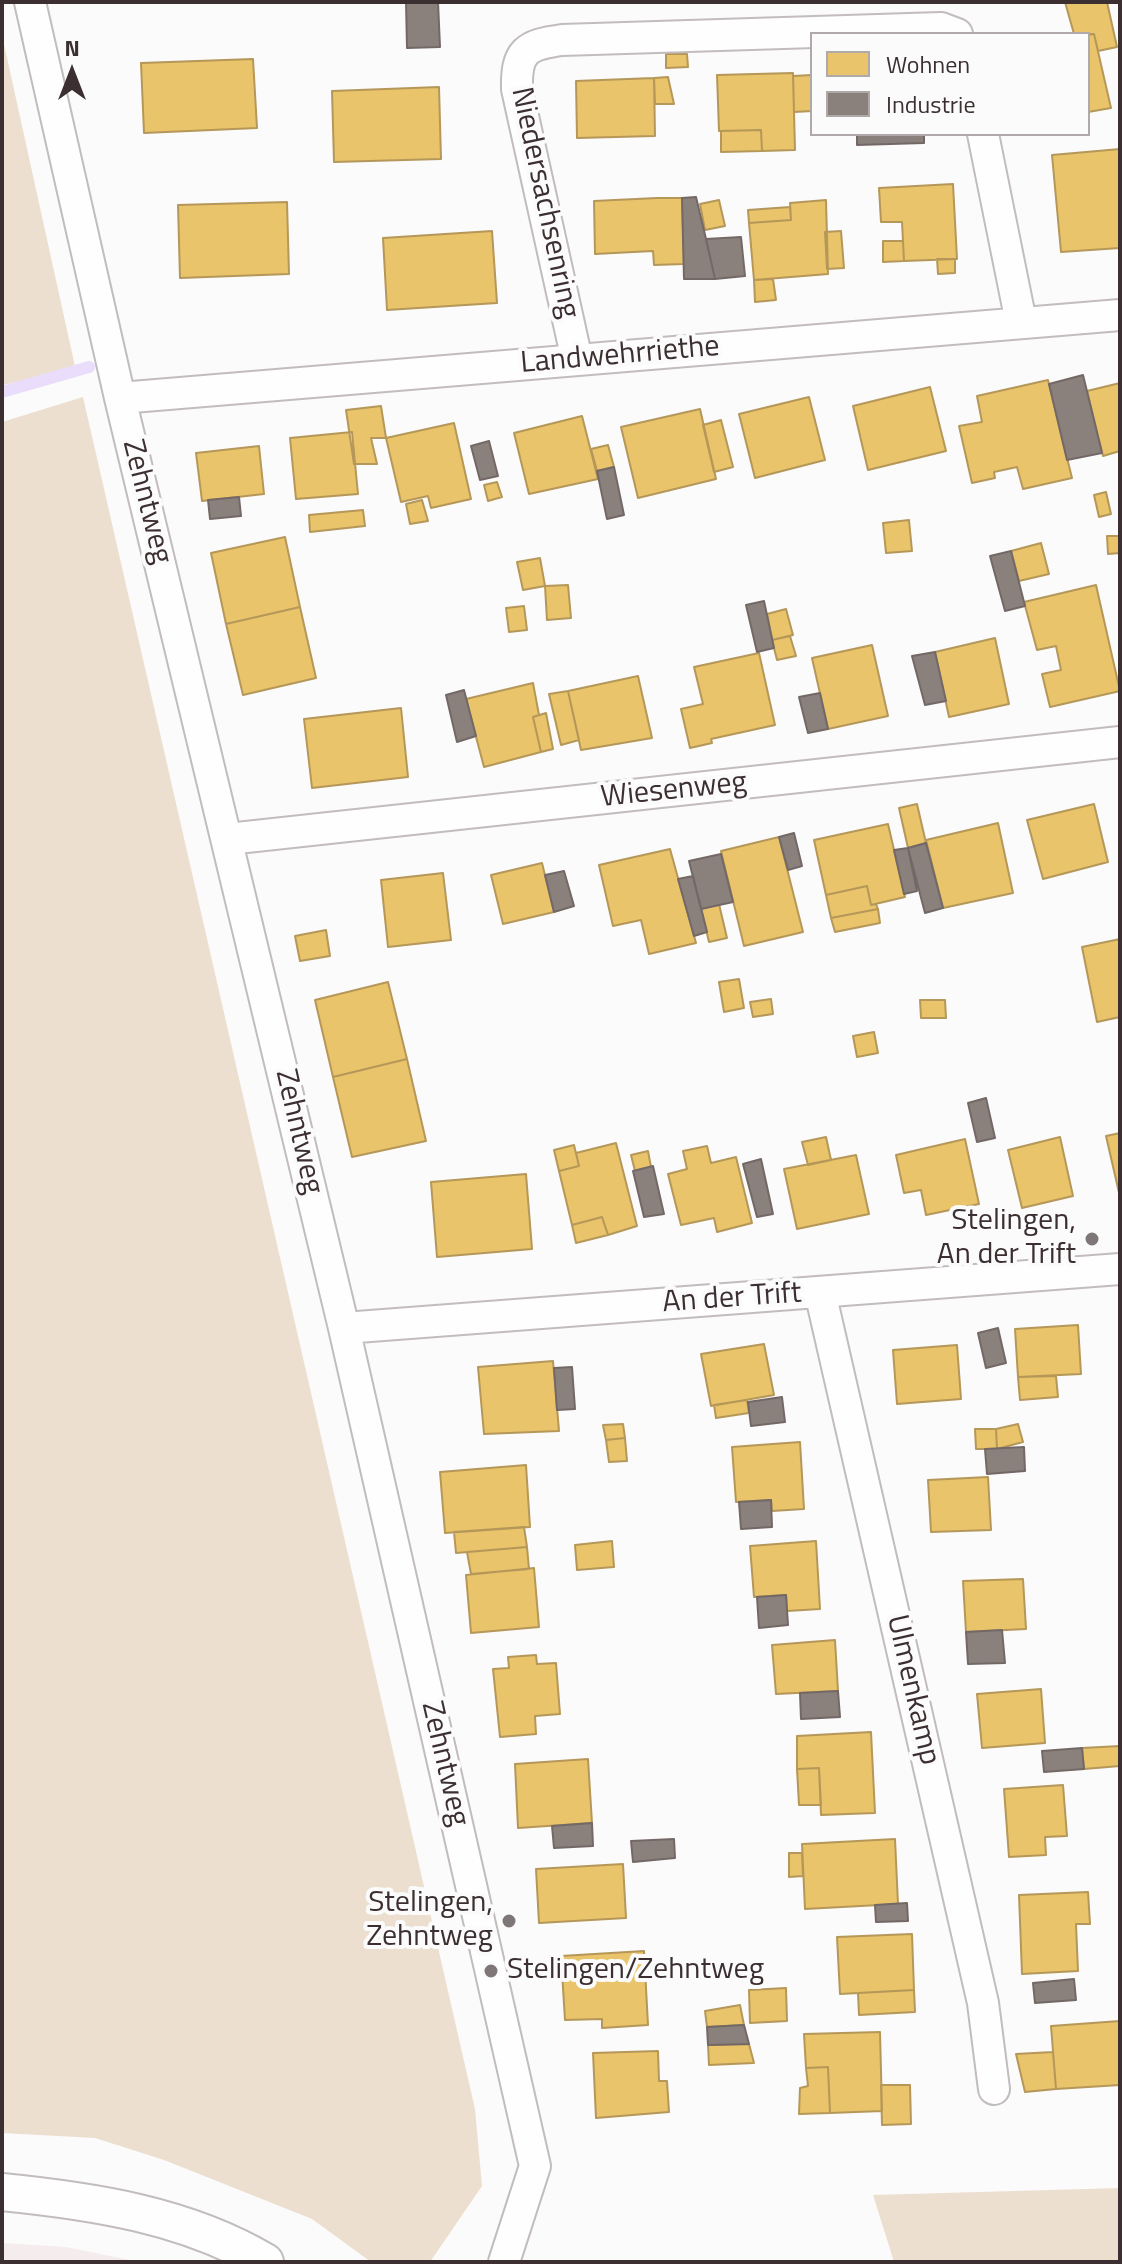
<!DOCTYPE html>
<html>
<head>
<meta charset="utf-8">
<style>
  body { margin:0 }
  #map { position:relative; width:1122px; height:2264px; overflow:hidden; background:#fbfbfb; font-family:"Titillium Web",sans-serif }
  canvas { display:block }
  .frame { position:absolute; inset:0; border:4px solid #3c2f31; pointer-events:none }
  .legend { position:absolute; left:810px; top:32px; width:280px; height:104px; box-sizing:border-box; background:#fbfbfb; border:2px solid #afa9aa; margin:0; padding:10px 14px; list-style:none; font-size:24px; color:#3c2f31 }
  .legend li { display:flex; align-items:center; gap:16px; height:40px }
  .legend b { width:40px; border:2px solid #afa9aa }
  .north { position:absolute; left:32px; top:32px; width:80px; height:80px; -webkit-text-stroke:6px #fbfbfb; paint-order:stroke; rotate:0deg; font-size:22px; font-weight:700; line-height:32px; text-align:center; color:#3c2f31 }
  .north::after { content:''; display:block; margin:auto; width:28px; height:36px; background:#3c2f31; clip-path:polygon(50% 0,100% 100%,50% 72%,0 100%) }
</style>
</head>
<body>
<div id="map">
<canvas width="1122" height="2264"></canvas>
<div class="frame"></div>
<ul class="legend">
<li><b style="height:22px;background:#e9c46a"></b>Wohnen</li>
<li><b style="height:22px;background:#8a817c"></b>Industrie</li>
</ul>
<div class="north">N</div>
</div>
<script>
const g = document.querySelector('canvas').getContext('2d');
g.lineJoin = 'round';
function fillPath(path, color) { g.fillStyle = color; g.fill(path, 'evenodd'); }
function stroke(path, color, width, dash) { g.strokeStyle = color; g.lineWidth = width; g.lineCap = dash ? 'butt' : 'round'; g.setLineDash(dash || []); g.stroke(path); }
function drawText(font, color, halo, rows, align = 'center') {
  g.font = font + ' "Titillium Web",sans-serif'; g.lineWidth = 8; g.setLineDash([]); g.textBaseline = 'middle'; g.strokeStyle = halo; g.fillStyle = color; for (const [text, x, y, turn = 0] of rows) {
    g.save(); g.translate(x, y); g.rotate((+turn || 0) * Math.PI / 180); g.textAlign = isNaN(turn) ? turn : align; if (halo) g.strokeText(text, 0, 0); g.fillText(text, 0, 0); g.restore();
  }
}
const built = new Path2D(`
  M2 2243 66 2247 140 2262H2Z`);
const green = new Path2D(`
  M2 35 76 371 2 385Z
  M83 397 475 2109 482 2186 430 2262H371L312 2219 164 2160 95 2138 2 2133V422Z
  M1120 2188V2262H894L873 2195Z`);
const homes = new Path2D(`
  M1065 2H1107L1117 47 1098 51 1094 34H1074Z
  M1094 34 1111 108 1088 112V35Z
  M666 54H687L688 67 666 68Z
  M253 59 257 128 144 133 141 63Z
  M793 73 795 150 762 151 761 130 719 131 717 75Z
  M812 75V111L794 112 793 76Z
  M668 77 674 104H655L654 78Z
  M654 78 655 136 577 138 576 81Z
  M439 87 441 159 334 162 332 91Z
  M761 130 762 151 721 152V131Z
  M1120 149V248L1061 252 1052 155Z
  M953 184 957 259 904 261 902 222H881L879 188Z
  M657 198H682L684 264 654 265 653 251 595 254 594 201Z
  M719 200 725 226 705 230 700 204Z
  M826 200 828 274 754 280 749 223 791 220 790 203Z
  M287 202 289 274 180 278 178 205Z
  M790 207 791 220 749 223 748 210Z
  M492 231 497 303 387 310 383 238Z
  M841 231 844 268 827 269 825 232Z
  M883 241H903L904 261 883 262Z
  M937 259H955V273L938 274Z
  M773 279 776 300 755 302 754 280Z
  M1048 380 1072 478 1023 489 1017 467 994 472 995 478 972 483 959 426 982 422 977 396Z
  M1120 383V451L1103 456 1087 391Z
  M930 387 946 451 868 470 853 406Z
  M809 397 825 460 755 478 739 414Z
  M381 406 386 438H371L377 464H354L346 410Z
  M700 409 716 479 638 498 621 427Z
  M582 416 598 479 529 494 514 433Z
  M721 420 733 467 714 472 703 425Z
  M454 423 471 499 431 508 428 496 401 502 386 438Z
  M352 432 358 494 296 499 290 438Z
  M608 445 614 467 597 471 591 449Z
  M259 446 264 494 202 501 196 453Z
  M497 482 502 497 488 501 484 485Z
  M1106 492 1111 514 1099 517 1094 495Z
  M422 500 428 521 410 524 406 504Z
  M363 510 365 526 310 532 309 515Z
  M909 520 912 551 886 553 883 523Z
  M1107 536H1120V553L1108 554Z
  M285 537 300 607 226 624 211 553Z
  M1041 543 1049 574 1019 581 1011 551Z
  M540 558 545 586 523 590 517 562Z
  M568 585 571 618 547 620 545 586Z
  M1096 585 1120 691 1050 707 1042 674 1061 670 1056 646 1037 650 1024 602Z
  M524 606 527 630 509 632 506 608Z
  M300 607 316 678 243 695 226 624Z
  M786 609 793 635 772 640 767 614Z
  M790 636 796 656 777 660 772 640Z
  M995 638 1009 704 949 717 935 652Z
  M872 645 888 716 828 729 812 658Z
  M759 653 775 725 711 739 712 743 690 748 681 709 703 704 694 667Z
  M638 676 652 738 581 750 568 691Z
  M533 683 539 715 533 717 541 752 484 767 466 699Z
  M568 691 579 740 561 745 549 694Z
  M401 708 408 777 312 788 304 719Z
  M546 713 553 749 541 752 533 717Z
  M917 804 926 843 908 848 899 808Z
  M1094 804 1108 862 1043 879 1027 820Z
  M998 823 1013 893 943 908 926 840Z
  M888 824 905 897 871 905 867 886 826 895 814 840Z
  M779 837 803 932 744 946 721 851Z
  M670 849 696 943 649 954 641 920 613 926 599 865Z
  M542 863 554 912 503 924 491 875Z
  M443 873 451 940 388 947 381 880Z
  M867 886 871 905 876 904 878 909 831 918 826 895Z
  M719 904 727 938 709 942 701 909Z
  M878 909 880 923 835 932 831 918Z
  M326 930 330 956 300 961 295 936Z
  M1120 939V1017L1097 1022 1082 947Z
  M739 979 744 1008 724 1012 719 982Z
  M388 982 407 1059 333 1077 315 1000Z
  M771 999 773 1014 753 1017 750 1002Z
  M920 1000H945L946 1018H921Z
  M874 1032 878 1053 857 1057 853 1036Z
  M407 1059 426 1141 352 1157 333 1077Z
  M1120 1133V1197L1106 1136Z
  M826 1137 831 1160 808 1165 802 1142Z
  M1060 1137 1073 1196 1022 1208 1008 1150Z
  M965 1139 979 1204 926 1215 921 1190 904 1193 896 1155Z
  M616 1143 637 1226 608 1235 602 1217 572 1225 559 1171 579 1166 576 1153Z
  M574 1145 579 1166 559 1171 554 1150Z
  M707 1146 711 1163 736 1157 752 1223 717 1232 714 1218 681 1225 668 1174 687 1169 683 1151Z
  M648 1151 651 1167 635 1171 631 1155Z
  M856 1155 869 1214 797 1229 784 1169Z
  M526 1174 532 1249 437 1257 431 1182Z
  M602 1217 608 1235 576 1243 572 1225Z
  M1078 1325 1081 1374 1018 1377 1015 1329Z
  M764 1344 774 1395 711 1406 701 1354Z
  M957 1345 961 1399 897 1404 893 1350Z
  M553 1361 559 1431 484 1434 478 1367Z
  M1056 1376 1058 1397 1020 1400 1018 1377Z
  M747 1400 749 1413 716 1418 714 1405Z
  M623 1424 625 1438 606 1440 603 1425Z
  M1018 1424 1023 1442 997 1449 996 1429Z
  M975 1429H996L997 1449H976Z
  M625 1438 627 1461 609 1462 606 1440Z
  M800 1442 804 1509 772 1511 771 1500 736 1502 732 1447Z
  M526 1465 530 1527 445 1533 440 1472Z
  M988 1477 991 1530 931 1532 928 1480Z
  M524 1527 527 1547 456 1553 454 1532Z
  M612 1541 614 1567 577 1570 575 1545Z
  M816 1541 820 1609 787 1611 786 1595 754 1597 750 1546Z
  M527 1547 529 1569 471 1574 467 1552Z
  M534 1568 539 1627 471 1633 466 1575Z
  M1023 1579 1026 1629 966 1632 963 1581Z
  M835 1640 838 1691 776 1694 772 1645Z
  M536 1655 537 1664 556 1663 560 1714 535 1716 536 1734 500 1737 493 1669 509 1668 508 1657Z
  M1041 1689 1045 1743 982 1748 977 1694Z
  M871 1732 875 1813 821 1815 819 1768 797 1769V1736Z
  M1120 1746V1766L1084 1769 1082 1748Z
  M588 1759 592 1823 518 1828 515 1764Z
  M819 1768 821 1805H799L797 1769Z
  M1063 1785 1067 1836 1045 1837 1046 1855 1009 1857 1004 1789Z
  M895 1839 898 1904 805 1909 802 1844Z
  M789 1853H802L803 1876 789 1877Z
  M623 1864 626 1918 539 1923 536 1869Z
  M1088 1892 1090 1924H1076L1078 1971 1022 1974 1019 1895Z
  M912 1934 914 1990 840 1994 837 1937Z
  M644 1951 648 2025 602 2028V2019L565 2020 561 1956Z
  M786 1988 787 2021 750 2023 749 1990Z
  M914 1990 915 2012 859 2015 858 1993Z
  M740 2005 744 2025 707 2027 705 2011Z
  M1120 2021V2085L1056 2089 1051 2026Z
  M880 2032 882 2111 830 2113 828 2067 806 2068 804 2034Z
  M749 2044 754 2063 709 2065 708 2045Z
  M658 2051 659 2081H667L669 2112 596 2118 593 2053Z
  M1053 2052 1056 2089 1025 2092 1016 2054Z
  M828 2067 830 2113 799 2114 800 2088 808 2086 806 2068Z
  M881 2085H910L911 2124 882 2125Z`);
const industry = new Path2D(`
  M406 2H438L440 47 407 48Z
  M857 134H924V143L857 145Z
  M696 197 706 239 715 279H684L682 198Z
  M741 237 745 276 715 279 706 239Z
  M1083 375 1102 453 1067 460 1049 384Z
  M489 441 498 476 480 480 471 446Z
  M614 467 624 515 607 519 597 471Z
  M239 497 241 516 210 519 208 500Z
  M1011 551 1025 606 1005 611 990 556Z
  M764 601 774 648 757 652 746 605Z
  M935 652 946 701 925 705 912 656Z
  M464 690 476 736 457 742 446 695Z
  M820 693 828 729 808 733 799 697Z
  M794 833 802 866 788 870 779 837Z
  M926 843 943 908 925 913 908 848Z
  M908 848 917 891 904 894 894 850Z
  M721 854 733 902 701 909 689 861Z
  M564 871 574 906 554 912 545 875Z
  M693 876 707 932 694 936 678 879Z
  M986 1098 995 1138 977 1142 968 1103Z
  M761 1159 773 1214 757 1217 743 1164Z
  M653 1166 664 1214 644 1217 633 1171Z
  M998 1328 1006 1363 986 1368 978 1333Z
  M572 1367 575 1409 557 1410 554 1368Z
  M782 1397 785 1422 751 1426 748 1402Z
  M1024 1447 1025 1471 987 1474 985 1449Z
  M771 1500 772 1527 741 1529 739 1502Z
  M786 1595 788 1625 759 1628 757 1597Z
  M1002 1630 1005 1663 968 1664 966 1632Z
  M838 1691 840 1717 801 1719 800 1693Z
  M1082 1748 1084 1769 1044 1772 1042 1751Z
  M592 1823 593 1846 554 1848 552 1826Z
  M674 1839 675 1858 633 1862 631 1841Z
  M907 1903 908 1921 876 1922 875 1905Z
  M1074 1979 1076 2000 1035 2003 1033 1983Z
  M744 2025 749 2044 708 2045 707 2027Z`);
const stream = new Path2D(`
  M2 392 89 367`);
const minor = new Path2D(`
  M30 2 120 398 344 1328 535 2166 504 2262
  M983 134 1021 322
  M577 360 517 89C516 51 526 45 562 40L941 28 957 34
  M120 398 1120 315
  M228 839 1120 742
  M820 1292 983 2003 994 2089
  M344 1328 1120 1269`);
const tertiary = new Path2D(`
  M2 2192C92 2201 186 2215 265 2262`);
const markers = [
  [1092,1239,8,"#7f7678"],
  [509,1921,8,"#7f7678"],
  [491,1971,8,"#7f7678"]
];
const streetNames = [
  ["Niedersachsenring",544,203,78],
  ["Landwehrriethe",620,356,-5],
  ["Zehntweg",146,502,76],
  ["Wiesenweg",674,791,-6],
  ["Zehntweg",298,1132,77],
  ["An der Trift",732,1299,-4],
  ["Ulmenkamp",912,1690,77],
  ["Zehntweg",444,1764,77]
];
const poiNames = [
  ["Stelingen,",1076,1222],
  ["An der Trift",1076,1256],
  ["Stelingen,",493,1904],
  ["Zehntweg",493,1938],
  ["Stelingen/Zehntweg",507,1971,"left"]
];
fillPath(built, '#f5eced');
fillPath(green, '#ecdfd0');
fillPath(homes, '#e9c46a');
stroke(homes, '#b59759', 2);
fillPath(industry, '#8a817c');
stroke(industry, '#736866', 2);
stroke(stream, '#e9ddfb', 12);
stroke(minor, '#c2bcbd', 34);
stroke(tertiary, '#c2bcbd', 40);
stroke(minor, '#fefefe', 30);
stroke(tertiary, '#fefefe', 36);
for (const [x, y, r, color] of markers) { const dot = new Path2D(); dot.arc(x, y, r, 0, 2 * Math.PI); g.fillStyle = color; g.fill(dot); stroke(dot, '#fbfbfb', 3); }
drawText('30px', '#3c2f31', '#fbfbfb', streetNames);
drawText('30px', '#3c2f31', '#fbfbfb', poiNames, 'right');
</script>
</body>
</html>
